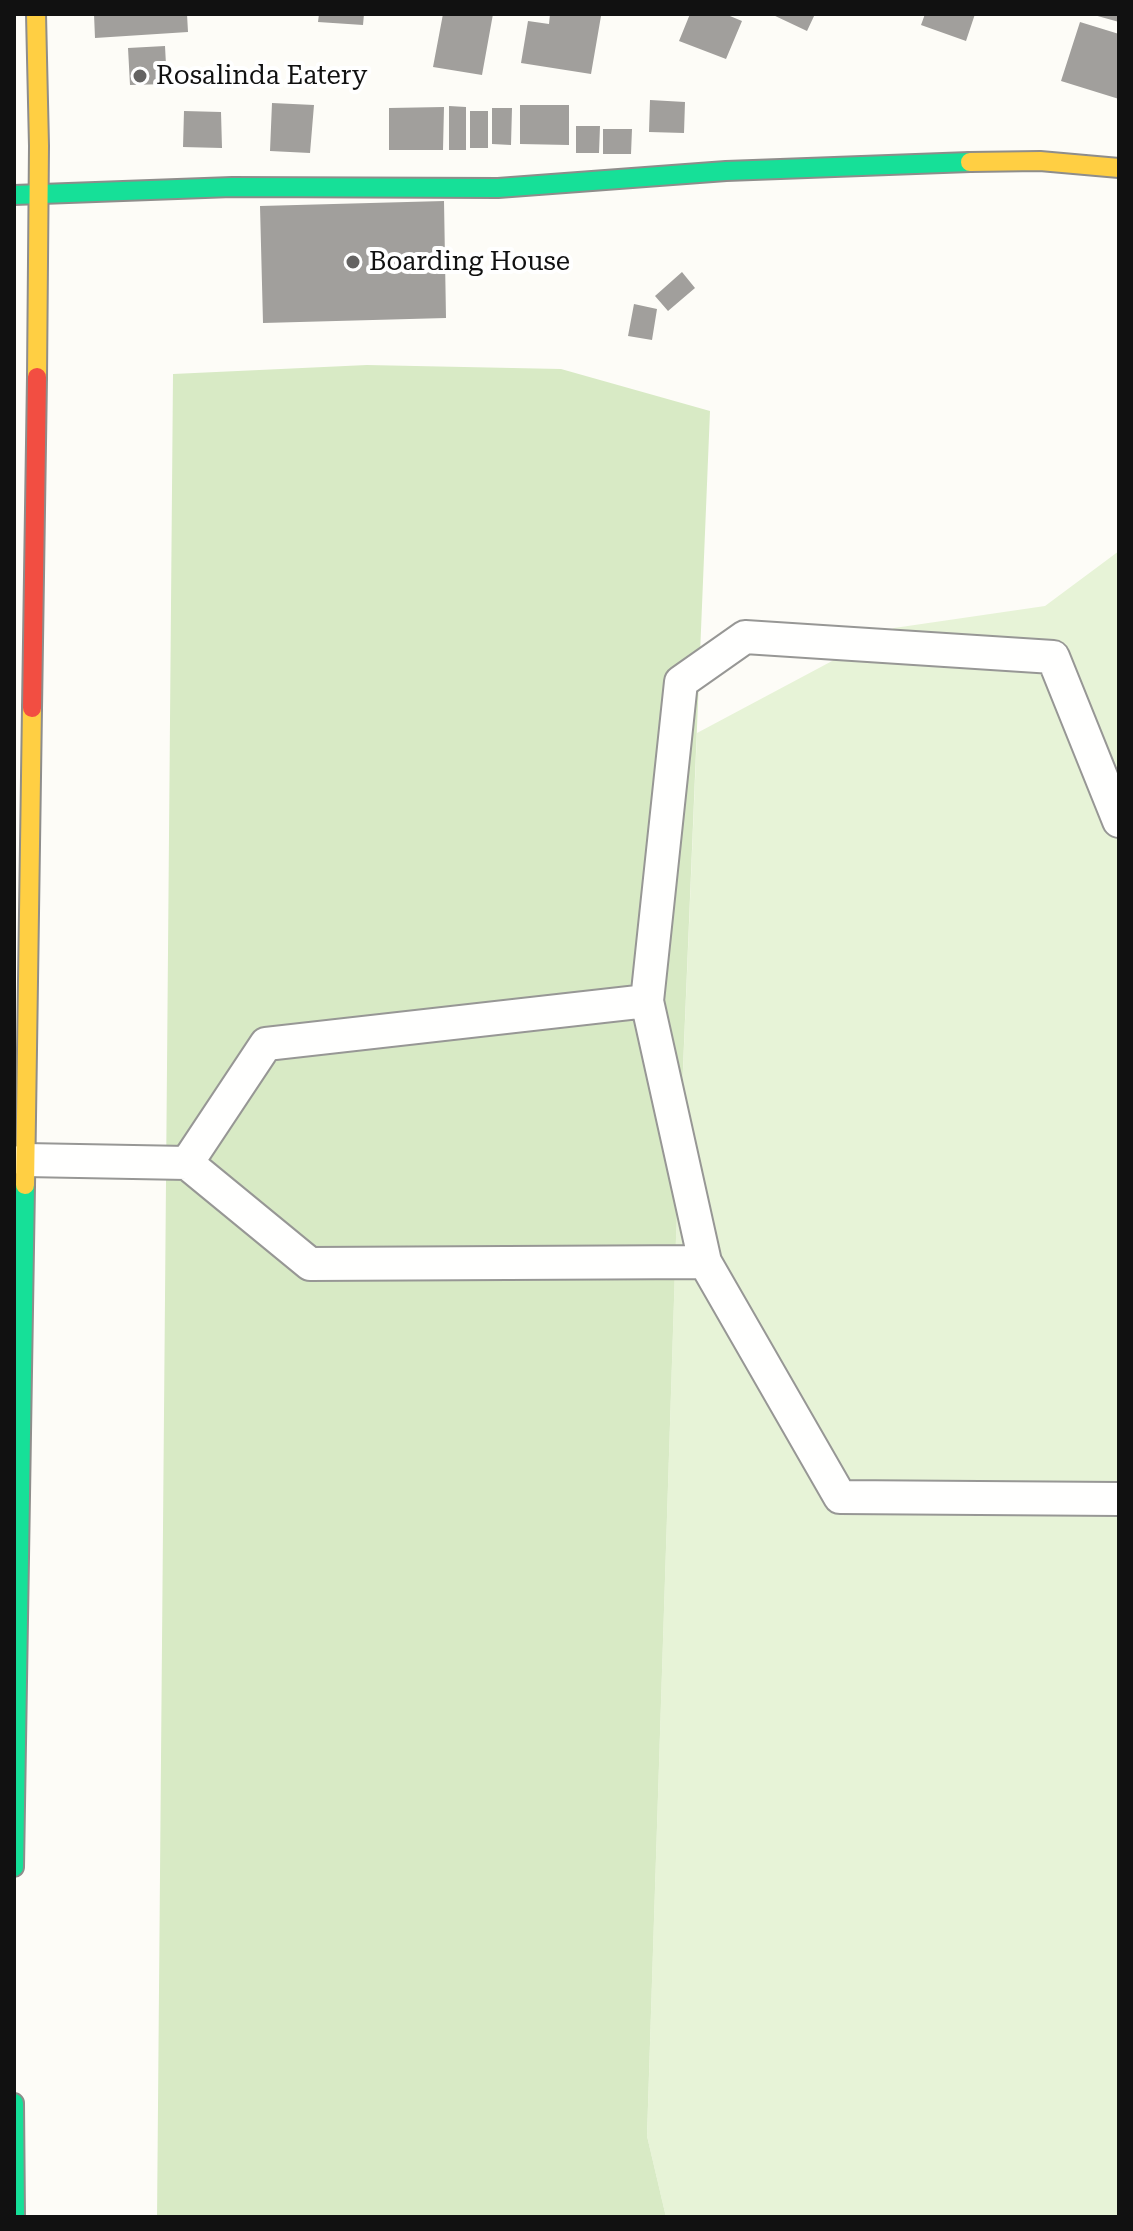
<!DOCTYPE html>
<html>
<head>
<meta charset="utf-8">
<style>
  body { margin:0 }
  #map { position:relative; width:1133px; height:2231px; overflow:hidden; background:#fdfcf7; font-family:"Roboto Serif",serif }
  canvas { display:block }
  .frame { position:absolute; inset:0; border:16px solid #111; pointer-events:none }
</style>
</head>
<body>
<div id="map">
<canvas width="1133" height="2231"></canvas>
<div class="frame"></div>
</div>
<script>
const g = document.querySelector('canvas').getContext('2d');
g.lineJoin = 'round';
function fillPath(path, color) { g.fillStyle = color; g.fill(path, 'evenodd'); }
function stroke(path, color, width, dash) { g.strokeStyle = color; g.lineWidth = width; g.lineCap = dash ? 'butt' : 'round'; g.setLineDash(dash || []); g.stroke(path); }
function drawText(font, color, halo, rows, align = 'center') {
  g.font = font + ' "Roboto Serif",serif'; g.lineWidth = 8; g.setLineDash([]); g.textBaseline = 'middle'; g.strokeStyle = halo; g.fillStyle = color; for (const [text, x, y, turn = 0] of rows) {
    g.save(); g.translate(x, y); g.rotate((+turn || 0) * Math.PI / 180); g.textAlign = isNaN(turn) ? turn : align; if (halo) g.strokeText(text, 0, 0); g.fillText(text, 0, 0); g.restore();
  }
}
const green = new Path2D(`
  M1119 551V2217H666L647 2136 676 1238 697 733 894 628 1045 606Z`);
const forest = new Path2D(`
  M367 365 561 369 710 411 676 1238 647 2136 666 2217H157L173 374Z`);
const building = new Path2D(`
  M94 14H187L188 32 95 38Z
  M319 14H364L363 25 318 22Z
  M443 14H493L482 75 433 67Z
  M550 14H584L601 16 591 74 521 63 528 21 549 24Z
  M690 14H725L742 21 726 59 679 41Z
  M771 14H815L807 31Z
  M925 14H975L966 41 921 25Z
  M1094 14H1119V22L1094 15Z
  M1080 22 1119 34V99L1061 81Z
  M165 46 167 84 130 85 128 48Z
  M650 100 685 102 684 133 649 132Z
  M272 103 314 105 310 153 270 151Z
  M520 105H569V145L520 144Z
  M449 106 466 107V150H449Z
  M444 107 443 150H389V108Z
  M492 108H512L511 145 492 144Z
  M184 111 221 112 222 148 183 147Z
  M470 111H488V148H470Z
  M576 126H600L599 153H576Z
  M603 129H632L631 154H603Z
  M444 201 446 318 263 323 260 206Z
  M682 272 695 288 668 311 655 296Z
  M634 304 657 309 652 340 628 336Z`);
const lane = new Path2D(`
  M1119 821 1053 657 745 637 681 682 647 1001 705 1262 840 1497 1119 1499
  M25 1160 187 1163 310 1264 705 1262
  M187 1163 266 1044 647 1001`);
const fast = new Path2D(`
  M14 195 232 187 498 188 726 171 970 162
  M14 1867 25 1185
  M14 2103 15 2217`);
const slow = new Path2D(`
  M36 14 39 146 37 377
  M970 162 1040 161 1119 168
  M25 1185 32 708`);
const jam = new Path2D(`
  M32 708 37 377`);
const markers = [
  [140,76,8,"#646362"],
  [353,262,8,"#646362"]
];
const poiNames = [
  ["Rosalinda Eatery",156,76],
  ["Boarding House",369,262]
];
fillPath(green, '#e7f3d7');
fillPath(forest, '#d8eac5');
fillPath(building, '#a19f9c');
stroke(lane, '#979795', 36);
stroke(fast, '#8e8d8b', 22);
stroke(slow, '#8e8d8b', 22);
stroke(jam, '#8e8d8b', 22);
stroke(lane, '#fffffe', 32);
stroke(fast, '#16e098', 18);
stroke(slow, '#ffcf43', 18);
stroke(jam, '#f24e42', 18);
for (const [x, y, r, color] of markers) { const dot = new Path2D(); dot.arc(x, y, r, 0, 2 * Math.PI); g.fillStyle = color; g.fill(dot); stroke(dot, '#fff', 3); }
drawText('26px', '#111', '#fff', poiNames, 'left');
</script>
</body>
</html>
